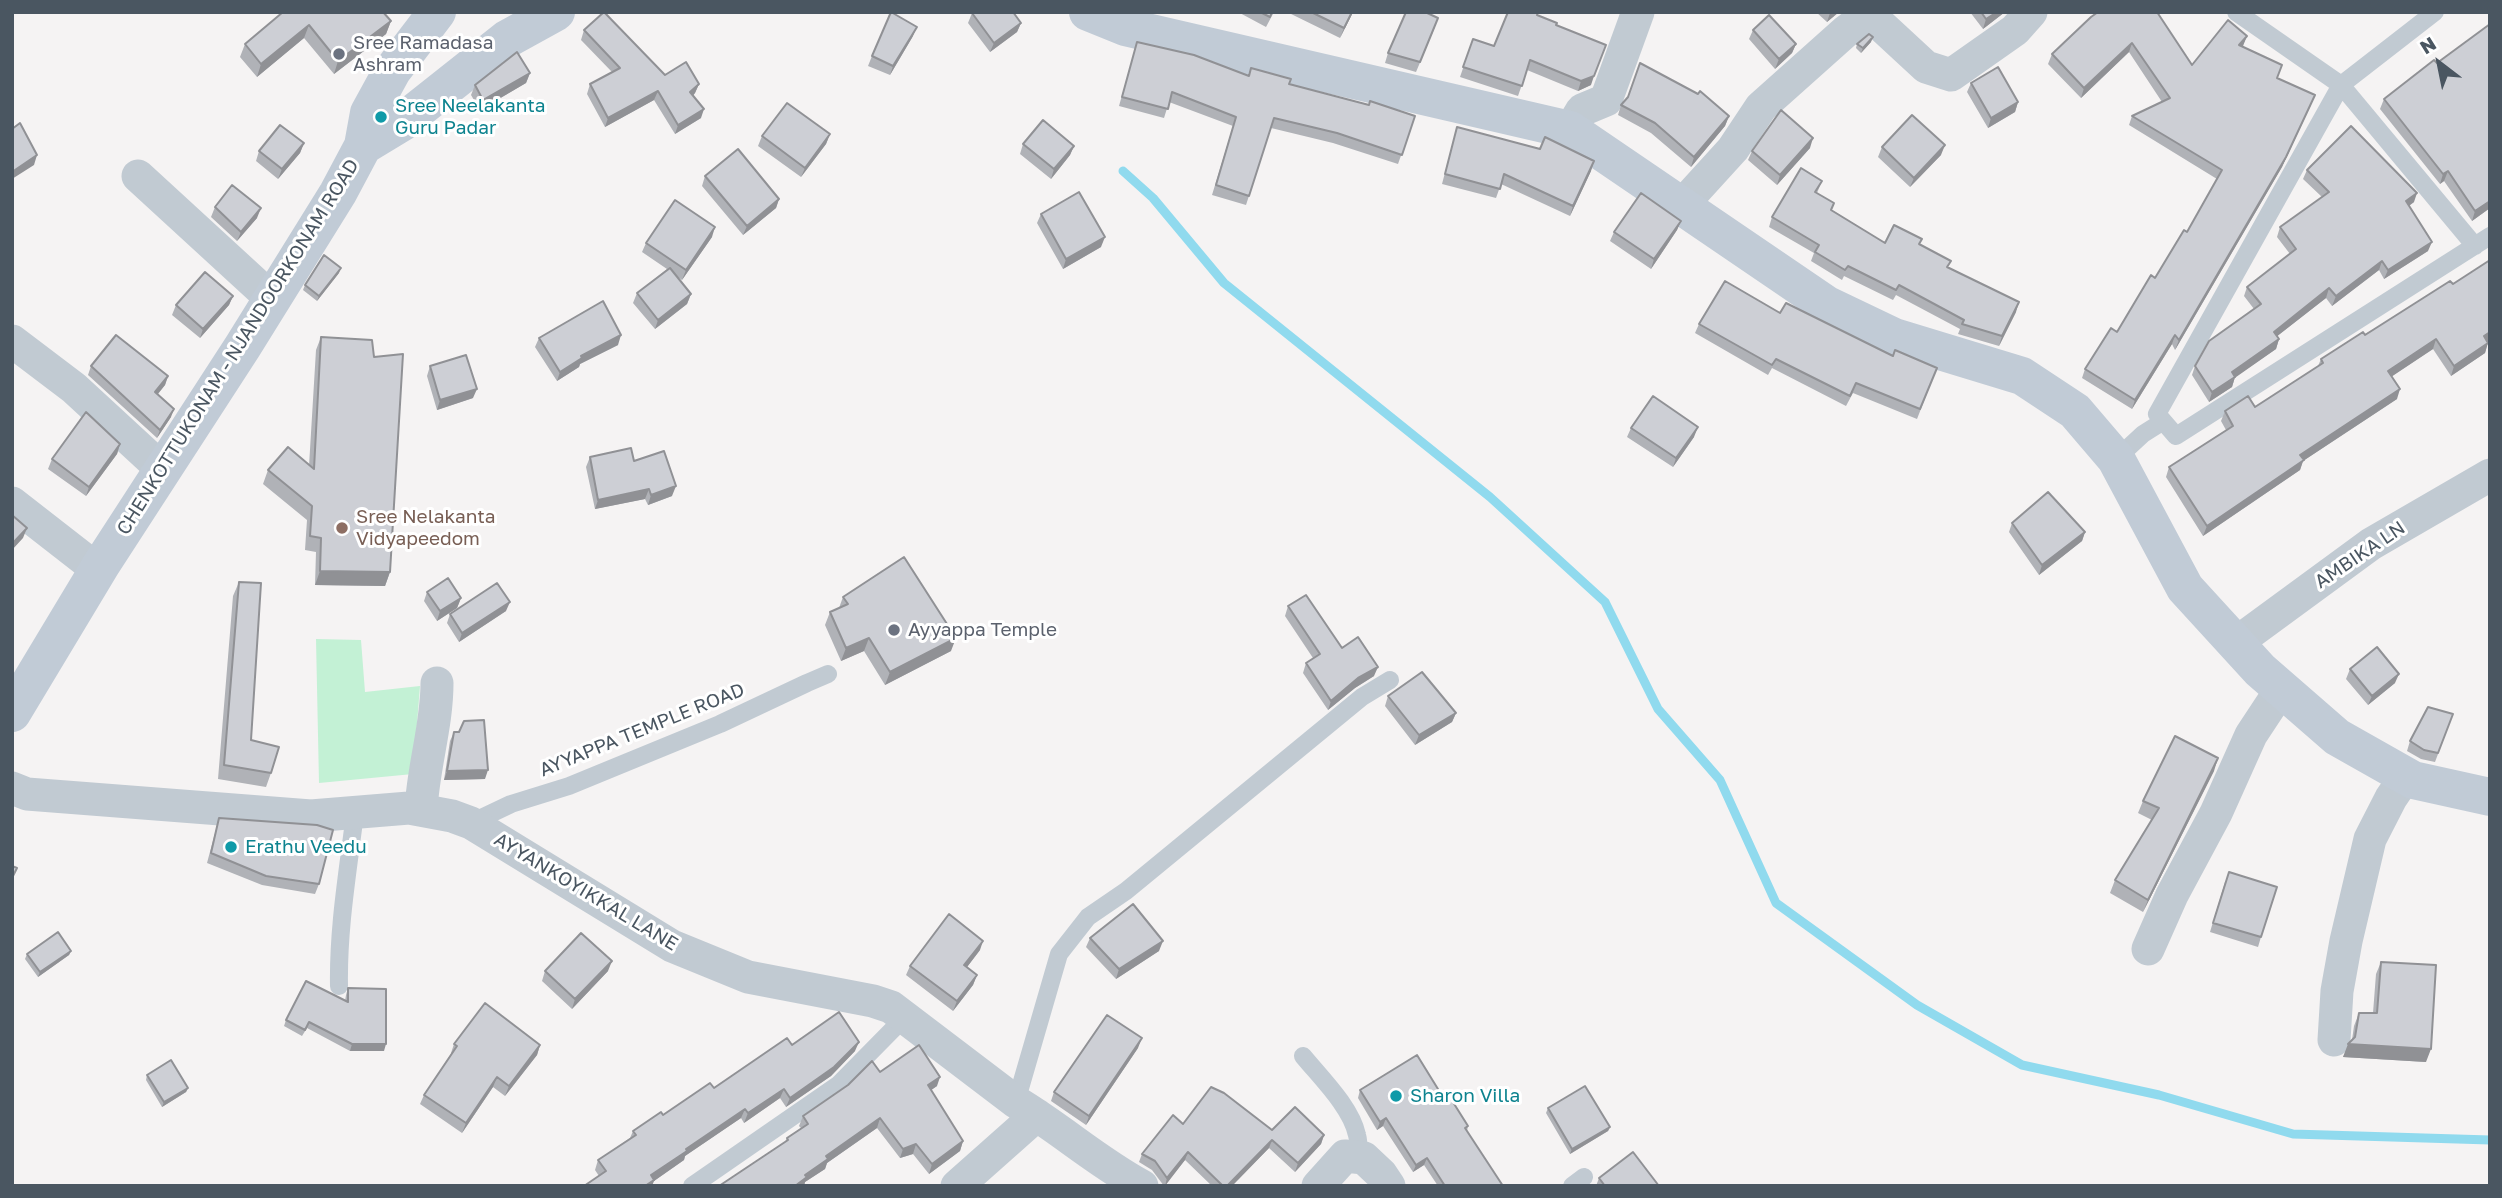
<!DOCTYPE html>
<html>
<head>
<meta charset="utf-8">
<style>
  body { margin:0 }
  #map { position:relative; width:2502px; height:1198px; overflow:hidden; background:#f5f3f3; font-family:"Golos Text",sans-serif }
  canvas { display:block }
  .frame { position:absolute; inset:0; border:14px solid #4a5661; pointer-events:none }
  .north { position:absolute; left:2404px; top:28px; width:70px; height:70px; -webkit-text-stroke:5px #fff; paint-order:stroke; rotate:328deg; font-size:19px; font-weight:700; line-height:28px; text-align:center; color:#4a5661 }
  .north::after { content:''; display:block; margin:auto; width:24px; height:32px; background:#4a5661; clip-path:polygon(50% 0,100% 100%,50% 72%,0 100%) }
</style>
</head>
<body>
<div id="map">
<canvas width="2502" height="1198"></canvas>
<div class="frame"></div>
<div class="north">N</div>
</div>
<script>
const g = document.querySelector('canvas').getContext('2d');
g.lineJoin = 'round';
function fillPath(path, color) { g.fillStyle = color; g.fill(path, 'evenodd'); }
function stroke(path, color, width, dash) { g.strokeStyle = color; g.lineWidth = width; g.lineCap = dash ? 'butt' : 'round'; g.setLineDash(dash || []); g.stroke(path); }
function drawText(font, color, halo, rows, align = 'center') {
  g.font = font + ' "Golos Text",sans-serif'; g.lineWidth = 6; g.setLineDash([]); g.textBaseline = 'middle'; g.strokeStyle = halo; g.fillStyle = color; for (const [text, x, y, turn = 0] of rows) {
    g.save(); g.translate(x, y); g.rotate((+turn || 0) * Math.PI / 180); g.textAlign = isNaN(turn) ? turn : align; if (halo) g.strokeText(text, 0, 0); g.fillText(text, 0, 0); g.restore();
  }
}
const green = new Path2D(`
  M316 639 361 640 365 692 420 686 413 774 319 783Z`);
const stream = new Path2D(`
  M1123 171 1153 198 1224 283 1490 497 1605 602 1658 709 1720 780 1776 903 1917 1005 2022 1065 2159 1095 2293 1134 2490 1140`);
const service = new Path2D(`
  M2236 12 2341 85 2475 246
  M2435 12 2341 85 2157 414 2176 436 2490 236
  M2116 459 2143 434 2162 422
  M471 823 511 804 569 786 720 724 807 683 828 674
  M339 986C338 927 348 871 355 813
  M1303 1056C1321 1078 1351 1107 1357 1135 1359 1142 1359 1150 1359 1158
  M1016 1102 1059 954 1088 917 1126 891 1362 697 1390 680
  M692 1186 838 1085 906 1016
  M1572 1186 1584 1177`);
const minor = new Path2D(`
  M1570 130 1582 110 1606 100 1638 12
  M138 176 272 299
  M1682 205 1733 149 1761 107 1845 32 1865 17 1873 18 1926 67 1951 75 2015 30 2031 12
  M12 341 74 388 163 470
  M12 503 98 570
  M2236 643 2371 544 2490 475
  M12 788 27 794 311 816 409 808 452 816 471 823 672 946 748 977 873 1001 891 1007 1016 1102C1060 1128 1097 1162 1142 1186
  M421 810C423 767 437 726 437 683
  M2148 949 2172 895 2216 813 2251 735 2282 688
  M2334 1040 2337 991 2346 941 2370 839 2391 798 2406 776
  M957 1186 1037 1115
  M1318 1186 1345 1156 1364 1158 1381 1174 1389 1186`);
const secondary = new Path2D(`
  M1088 12 1125 27 1570 130 1827 305 1894 337 2022 376 2075 411 2116 459 2185 588 2260 670 2337 737 2406 776 2413 780 2490 797
  M363 146 369 113 392 71 437 12
  M12 713 101 565 243 346 338 193 363 146 401 123 507 39 556 12`);
const wall = new Path2D(`
  M283 12 391 21 386 34 334 74 304 38 257 77 240 57 245 44Z
  M1238 12H1274L1266 27Z
  M1287 12H1353L1340 38Z
  M1508 12H1540L1538 15 1556 25 1591 85 1578 91 1527 70 1518 96 1460 77 1473 39 1494 46Z
  M1816 12H1839L1827 22Z
  M1970 12H2005L1983 29Z
  M972 13 1021 23 1017 32 990 52 968 23Z
  M2091 17 2192 65 2247 36 2242 47 2277 78 2311 105 2282 167 2175 350 2172 344 2132 409 2082 378 2085 369 2117 332 2187 232 2217 179 2129 125 2132 116 2162 102 2129 52 2081 98 2048 64 2052 54Z
  M1435 27 1416 72 1385 63 1388 53Z
  M584 30 665 75 699 84 695 93 693 96 701 118 675 134 654 100 605 127 587 94 590 84 612 72 581 40Z
  M1753 30 1796 44 1792 53 1775 69 1749 39Z
  M913 36 890 75 868 66 872 56Z
  M1137 42 1249 76 1251 68 1289 84 1369 105 1415 116 1398 164 1333 143 1271 128 1246 205 1212 195 1233 126 1169 102 1164 118 1119 106Z
  M1871 42 1861 53 1856 48 1857 44Z
  M2437 63 2490 208 2472 221 2444 181 2440 184 2380 109 2384 99Z
  M530 73 526 83 480 110 471 95 475 85Z
  M1971 83 2018 102 2015 112 1988 128 1967 92Z
  M1621 105 1729 116 1725 126 1691 167 1651 133 1618 115Z
  M1457 127 1591 171 1570 216 1501 184 1496 198 1442 184Z
  M830 134 826 144 801 177 758 146 762 136Z
  M304 143 300 153 278 179 256 161 259 151Z
  M1023 144 1074 146 1070 155 1051 179 1020 154Z
  M1882 147 1941 155 1910 187 1878 157Z
  M1810 148 1777 185 1748 160 1752 151Z
  M2307 170 2414 202 2409 206 2428 251 2384 279 2379 270 2332 306 2326 298 2277 336 2279 339 2276 349 2235 377 2232 387 2209 402 2192 375 2195 366 2254 309 2244 296 2247 287 2290 254 2277 237 2280 227 2322 197 2303 179Z
  M705 176 779 199 776 208 743 235 702 186Z
  M1822 181 1817 193 1832 210 1885 243 1920 245 1951 261 1948 267 2016 312 1999 346 1958 334 1960 329 1896 295 1893 300 1844 276 1842 280 1811 261 1814 253 1769 227 1772 217Z
  M215 207 257 218 237 241 211 217Z
  M1041 214 1101 247 1063 269 1037 223Z
  M1681 221 1677 230 1651 269 1610 241 1614 232Z
  M712 237 682 280 675 275 691 294 687 304 655 329 633 303 637 293 667 269 642 252 646 243Z
  M2490 260V340L2488 341 2485 353 2451 376 2433 349 2392 376 2397 399 2303 461 2300 470 2203 536 2166 477 2169 467 2226 430 2221 421 2225 411 2255 407 2318 366 2321 359 2453 284Z
  M339 273 317 301 303 290 305 285Z
  M233 296 229 305 200 338 172 315 176 305Z
  M1780 313 1893 356 1937 368 1917 419 1853 393 1846 406 1772 368 1768 375 1695 333 1699 324Z
  M321 337 390 572 385 586 315 585 316 552 305 550 307 520 263 484 268 470 309 466 316 350Z
  M539 338 618 345 580 364 579 367 557 381 535 347Z
  M91 366 168 376 165 385 158 394 171 417 157 438 88 375Z
  M430 366 473 398 437 410 427 376Z
  M1631 428 1694 437 1673 467 1627 437Z
  M120 444 117 454 86 496 48 469 52 459Z
  M590 457 634 461 672 496 648 505 645 499 595 509 586 467Z
  M2012 523 2085 532 2082 541 2039 575 2009 532Z
  M239 582 251 740 271 773 266 787 218 779 233 596Z
  M427 592 461 598 457 608 437 621 424 601Z
  M843 597 951 651 885 685 864 651 841 661 825 625 830 612 839 608Z
  M1288 606 1342 648 1374 676 1355 688 1328 710 1303 673 1306 663 1313 658 1285 616Z
  M506 611 459 642 447 623 450 614Z
  M2350 669 2395 683 2368 705 2346 679Z
  M1388 696 1456 713 1452 722 1415 745 1385 706Z
  M2453 714 2435 762 2421 759 2407 751 2410 741Z
  M454 732H459L485 779 444 780 450 741Z
  M2214 771 2143 912 2110 893 2115 880 2152 820 2138 813 2143 801Z
  M219 818 319 884 315 894 262 885 207 863Z
  M2225 882 2261 937 2258 947 2210 932Z
  M1090 938 1159 951 1116 979 1086 947Z
  M980 950 967 967 977 975 973 985 953 1011 906 975 910 966Z
  M71 951 69 955 38 977 25 959 27 954Z
  M2381 962 2426 1062 2343 1057 2352 1040 2354 1026 2359 1013H2373L2376 974Z
  M545 971H608L572 1009 542 981Z
  M348 988 384 1051H350L307 1028 302 1036 284 1026 286 1020 345 1001 346 995Z
  M454 1044 540 1045 537 1055 505 1096 493 1087 462 1133 420 1104 424 1095 451 1054V1053Z
  M792 1045 855 1051 831 1076 786 1107 780 1098 744 1123 741 1118 685 1156 684 1160 654 1181 599 1176 595 1170 598 1160 630 1138 633 1131Z
  M1138 1048 1086 1125 1051 1101 1054 1092Z
  M880 1072 937 1086 931 1090 963 1141 960 1151 929 1174 913 1154 900 1158 877 1128 827 1163 825 1169 805 1182 804 1186 785 1142 787 1138 801 1128 799 1126 803 1116Z
  M147 1075 188 1088 186 1092 162 1107 146 1080Z
  M1360 1090 1446 1102 1468 1126 1467 1131 1503 1186H1438L1424 1165 1413 1172 1383 1126 1377 1130 1358 1098Z
  M1548 1108 1610 1127 1608 1131 1570 1154 1546 1113Z
  M1183 1124 1272 1130 1324 1135 1321 1144 1295 1172 1269 1148 1232 1186H1212L1185 1160 1164 1186 1152 1170 1139 1162 1142 1154Z
  M1599 1178 1659 1186H1596Z`);
const shadedWall = new Path2D(`
  M1352 12H1353L1340 38 1344 28Z
  M1831 12H1839L1827 22 1830 13Z
  M1997 12H2005L1983 29 1986 19Z
  M391 21 386 34 334 74 338 61Z
  M1021 23 1017 32 990 52 994 43Z
  M309 25 304 38 257 77 261 64Z
  M917 27 913 36 890 75 893 66Z
  M2247 36 2243 46 2236 55 2239 45Z
  M1873 37 1871 42 1861 53 1863 48Z
  M2132 43 2129 52 2081 98 2084 88Z
  M1796 44 1792 53 1775 69 1779 59Z
  M530 73 526 83 480 110 483 100Z
  M1594 76 1591 85 1578 91 1581 81Z
  M699 84 695 93 687 102 690 92Z
  M658 91 654 100 605 127 608 118Z
  M2315 95 2282 167 2175 350 2179 340Z
  M2018 102 2015 112 1988 128 1991 118Z
  M704 109 701 118 675 134 678 125Z
  M1729 116 1725 126 1691 167 1694 157Z
  M830 134 826 144 801 177 805 168Z
  M1813 138 1810 148 1777 185 1780 175Z
  M304 143 300 153 278 179 282 169Z
  M1945 145 1941 155 1910 187 1914 178Z
  M1074 146 1070 155 1051 179 1054 169Z
  M37 155 34 165 12 179V172Z
  M1594 161 1591 171 1570 216 1573 206Z
  M2448 171 2444 181 2440 184 2443 174Z
  M2417 193 2414 202 2403 210 2406 201Z
  M779 199 776 208 743 235 747 226Z
  M2490 201V208L2472 221 2475 211Z
  M261 208 257 218 237 241 241 232Z
  M1681 221 1677 230 1651 269 1654 259Z
  M715 227 712 237 682 280 686 270Z
  M1105 237 1101 247 1063 269 1066 259Z
  M2432 242 2428 251 2384 279 2388 270Z
  M2382 261 2379 270 2332 306 2336 296Z
  M341 268 339 273 317 301 319 296Z
  M2329 288 2326 298 2271 341 2274 332Z
  M691 294 687 304 655 329 658 320Z
  M233 296 229 305 200 338 203 329Z
  M2019 302 2016 312 1999 346 2002 336Z
  M2490 332V340L2480 346 2484 336Z
  M621 335 618 345 580 364 579 367 557 381 560 372 581 356Z
  M2175 335 2172 344 2132 409 2135 400Z
  M2279 339 2276 349 2229 382 2232 372Z
  M2436 339 2433 349 2385 381 2388 371Z
  M2488 343 2485 353 2451 376 2454 366Z
  M168 376 165 385 152 401 155 392Z
  M2235 377 2232 387 2209 402 2212 392Z
  M477 389 473 398 437 410 440 400Z
  M2400 389 2397 399 2303 461 2300 470 2203 536 2207 526 2300 455Z
  M174 409 171 417 157 438 160 430Z
  M1698 427 1694 437 1673 467 1676 458Z
  M120 444 117 454 86 496 89 487Z
  M676 486 672 496 648 505 651 495Z
  M649 489 645 499 595 509 598 500Z
  M27 528 23 538 12 550V544Z
  M2085 532 2082 541 2039 575 2042 565Z
  M320 571 390 572 385 586 315 585Z
  M461 598 457 608 437 621 440 611Z
  M510 602 506 611 459 642 462 633Z
  M869 638 864 651 841 661 846 648Z
  M956 638 951 651 885 685 890 672Z
  M1378 667 1374 676 1355 688 1328 710 1331 701 1358 678Z
  M2399 674 2395 683 2368 705 2372 696Z
  M1456 713 1452 722 1415 745 1419 735Z
  M2218 758 2214 771 2143 912 2148 900Z
  M488 770 485 779 444 780 447 771Z
  M983 941 980 950 961 975 964 965Z
  M1163 941 1159 951 1116 979 1119 969Z
  M71 951 69 955 38 977 40 972Z
  M612 961 608 971 572 1009 575 999Z
  M977 975 973 985 953 1011 957 1001Z
  M1142 1038 1138 1048 1086 1125 1089 1116Z
  M859 1042 855 1051 831 1076 786 1107 790 1098Z
  M352 1044H386L384 1051H350Z
  M2348 1044 2431 1049 2426 1062 2343 1057Z
  M540 1045 537 1055 505 1096 509 1086Z
  M497 1077 493 1087 462 1133 466 1123Z
  M940 1077 937 1086 924 1095 928 1085Z
  M188 1088 186 1092 162 1107 164 1102Z
  M784 1089 780 1098 744 1123 748 1113Z
  M745 1109 741 1118 685 1156 684 1160 654 1181 652 1186H645L651 1175 686 1149Z
  M880 1118 877 1128 827 1163 825 1169 805 1182 804 1186H795L826 1156Z
  M1386 1118 1383 1126 1377 1130 1380 1122Z
  M1610 1127 1608 1131 1570 1154 1572 1149Z
  M1324 1135 1321 1144 1295 1172 1298 1163Z
  M1272 1140 1269 1148 1232 1186H1227Z
  M963 1141 960 1151 929 1174 932 1164Z
  M916 1144 913 1154 900 1158 903 1149Z
  M1188 1152 1185 1160 1165 1186 1167 1178Z
  M1427 1158 1424 1165 1413 1172 1416 1165Z`);
const building = new Path2D(`
  M283 12H383L391 21 338 61 309 25 261 64 245 44Z
  M604 12 665 75 686 62 699 84 690 92 704 109 678 125 658 91 608 118 590 84 620 68 584 30Z
  M891 12 917 27 893 66 872 56Z
  M973 12H1013L1021 23 994 43 972 13Z
  M1260 12H1272L1270 17Z
  M1311 12H1352L1344 28Z
  M1406 12H1425L1438 18 1420 62 1388 53Z
  M1508 12H1538L1537 15 1557 23 1556 25 1606 45 1594 76 1581 81 1530 60 1522 86 1463 67 1473 39 1494 46Z
  M1981 12H1997L1986 19Z
  M2098 12H2157L2192 65 2228 20 2247 36 2239 45 2282 65 2277 78 2315 95 2286 157 2179 340 2175 335 2135 400 2085 369 2111 328 2117 332 2151 275 2155 278 2184 230 2187 232 2222 170 2132 116 2170 98 2132 43 2084 88 2052 54 2091 17Z
  M1769 15 1796 44 1779 59 1753 30Z
  M2490 24V201L2475 211 2448 171 2443 174 2384 99 2434 60 2437 63Z
  M1869 34 1873 37 1863 48 1857 44Z
  M1137 42 1194 55 1249 76 1251 68 1291 79 1289 84 1369 105 1370 101 1415 116 1402 155 1337 133 1274 118 1249 196 1216 185 1236 117 1172 92 1168 109 1122 97Z
  M517 52 530 73 483 100 475 85Z
  M1640 63 1698 94 1700 91 1729 116 1694 157 1655 123 1621 105 1628 97Z
  M1998 67 2018 102 1991 118 1971 83Z
  M787 103 830 134 805 168 762 136Z
  M1781 110 1813 138 1780 175 1752 151Z
  M1912 115 1945 145 1914 178 1882 147Z
  M1043 120 1074 146 1054 169 1023 144Z
  M20 123 37 155 12 172V129Z
  M280 125 304 143 282 169 259 151Z
  M2351 126 2417 193 2406 201 2432 242 2388 270 2382 261 2336 296 2329 288 2274 332 2279 339 2232 372 2235 377 2212 392 2195 366 2209 341 2261 304 2247 287 2296 249 2280 227 2329 192 2307 170Z
  M1457 127 1540 149 1545 137 1594 161 1573 206 1504 174 1500 189 1445 174Z
  M738 149 779 199 747 226 705 176Z
  M1801 168 1822 181 1815 192 1834 203 1831 210 1885 243 1894 225 1922 239 1919 244 1951 261 1947 267 2019 302 2002 336 1962 324 1964 320 1899 285 1896 290 1848 266 1845 270 1815 252 1819 245 1772 217Z
  M232 185 261 208 241 232 215 207Z
  M1079 192 1105 237 1066 259 1041 214Z
  M1641 193 1681 221 1654 259 1614 232Z
  M675 200 715 227 686 270 646 243Z
  M324 255 341 268 319 296 305 285Z
  M2490 260V332L2484 336 2488 343 2454 366 2436 339 2388 371 2400 389 2300 455 2304 460 2207 526 2169 467 2233 426 2225 411 2248 396 2255 407 2323 363 2321 359 2363 332 2365 335 2450 281 2453 284Z
  M670 268 691 294 658 320 637 293Z
  M205 272 233 296 203 329 176 305Z
  M1725 281 1780 313 1786 303 1893 356 1895 350 1937 368 1920 409 1856 383 1850 396 1776 359 1772 365 1699 324Z
  M603 301 621 335 581 356 582 358 560 372 539 338Z
  M116 335 168 376 155 392 174 409 160 430 91 366Z
  M321 337 372 340 374 357 403 354 390 572 320 571 321 538 310 536 312 506 268 470 288 447 314 469Z
  M466 355 477 389 440 400 430 366Z
  M1653 396 1698 427 1676 458 1631 428Z
  M86 412 120 444 89 487 52 459Z
  M631 448 634 461 664 451 676 486 651 495 649 489 598 500 590 457Z
  M2048 492 2085 532 2042 565 2012 523Z
  M12 515 27 528 12 544Z
  M904 557 956 638 890 672 869 638 846 648 830 612 848 604 843 597Z
  M448 578 461 598 440 611 427 592Z
  M239 582 261 583 251 740 279 747 271 773 224 765Z
  M497 583 510 602 462 633 450 614Z
  M1306 595 1342 648 1358 637 1378 667 1358 678 1331 701 1306 663 1320 654 1288 606Z
  M2377 647 2399 674 2372 696 2350 669Z
  M1422 672 1456 713 1419 735 1388 696Z
  M2428 707 2453 714 2438 753 2424 750 2410 741Z
  M484 720 488 770 447 771 454 732H459L464 721Z
  M2175 736 2218 758 2148 900 2115 880 2159 808 2143 801Z
  M219 818 317 825 333 830 319 884 266 876 211 853Z
  M12 866 17 868 12 878Z
  M2229 872 2277 887 2261 937 2213 923Z
  M1133 904 1163 941 1119 969 1090 938Z
  M949 914 983 941 964 965 977 975 957 1001 910 966Z
  M58 932 71 951 40 972 27 954Z
  M581 933 612 961 575 999 545 971Z
  M2381 962 2436 965 2431 1049 2348 1044 2355 1037 2359 1013H2377Z
  M306 981 348 1002V988L386 989V1044H352L309 1022 305 1030 286 1020Z
  M485 1003 540 1045 509 1086 497 1077 466 1123 424 1095 457 1046 454 1044Z
  M839 1012 859 1042 834 1067 790 1098 784 1089 748 1113 745 1109 686 1149 687 1151 651 1175 654 1180 645 1186H584L606 1171 598 1160 636 1135 633 1131 661 1112 663 1115 710 1083 714 1088 787 1038 792 1045Z
  M1107 1015 1142 1038 1089 1116 1054 1092Z
  M919 1045 940 1077 928 1085 963 1141 932 1164 916 1144 903 1149 880 1118 826 1156 828 1159 805 1175 807 1177 795 1186H719L788 1140 787 1138 808 1124 803 1116 848 1085 872 1061 880 1072Z
  M1417 1055 1446 1102 1451 1099 1468 1126 1465 1128 1503 1186H1445L1427 1158 1416 1165 1386 1118 1380 1122 1360 1090Z
  M171 1060 188 1088 164 1102 147 1075Z
  M1585 1086 1610 1127 1572 1149 1548 1108Z
  M1211 1087 1224 1093 1272 1130 1295 1107 1324 1135 1298 1163 1272 1140 1227 1186H1223L1188 1152 1167 1178 1155 1161 1142 1154 1173 1115 1183 1124Z
  M1633 1152 1659 1186H1605L1599 1178Z`);
const markers = [
  [339,54,7,"#6b7280"],
  [381,117,7,"#0f9aa8"],
  [342,528,7,"#8d6e63"],
  [894,630,7,"#6b7280"],
  [231,847,7,"#0f9aa8"],
  [1396,1096,7,"#0f9aa8"]
];
const worshipNames = [
  ["Sree Ramadasa",353,43],
  ["Ashram",353,65],
  ["Ayyappa Temple",908,630]
];
const cultureNames = [
  ["Sree Neelakanta",395,106],
  ["Guru Padar",395,128],
  ["Erathu Veedu",245,847],
  ["Sharon Villa",1410,1096]
];
const streetNames = [
  ["CHENKOTTUKONAM - NJANDOORKONAM ROAD",238,347,-58],
  ["AMBIKA LN",2360,555,-34],
  ["AYYAPPA TEMPLE ROAD",642,730,-22],
  ["AYYANKOYIKKAL LANE",586,892,31]
];
const educationNames = [
  ["Sree Nelakanta",356,517],
  ["Vidyapeedom",356,539]
];
fillPath(green, '#c3f1d5');
stroke(stream, '#90daee', 9);
stroke(service, '#c1cad2', 18);
stroke(minor, '#c1cad2', 33);
stroke(secondary, '#c1cbd6', 38);
fillPath(wall, '#b0b2b7');
fillPath(shadedWall, '#909195');
fillPath(building, '#cdcfd5');
stroke(building, '#909195', 2);
for (const [x, y, r, color] of markers) { const dot = new Path2D(); dot.arc(x, y, r, 0, 2 * Math.PI); g.fillStyle = color; g.fill(dot); stroke(dot, '#fff', 2.5); }
drawText('19px', '#5b616d', '#fff', worshipNames, 'left');
drawText('19px', '#0d838f', '#fff', cultureNames, 'left');
drawText('19px', '#4a5661', '#fff', streetNames);
drawText('19px', '#785e54', '#fff', educationNames, 'left');
</script>
</body>
</html>
